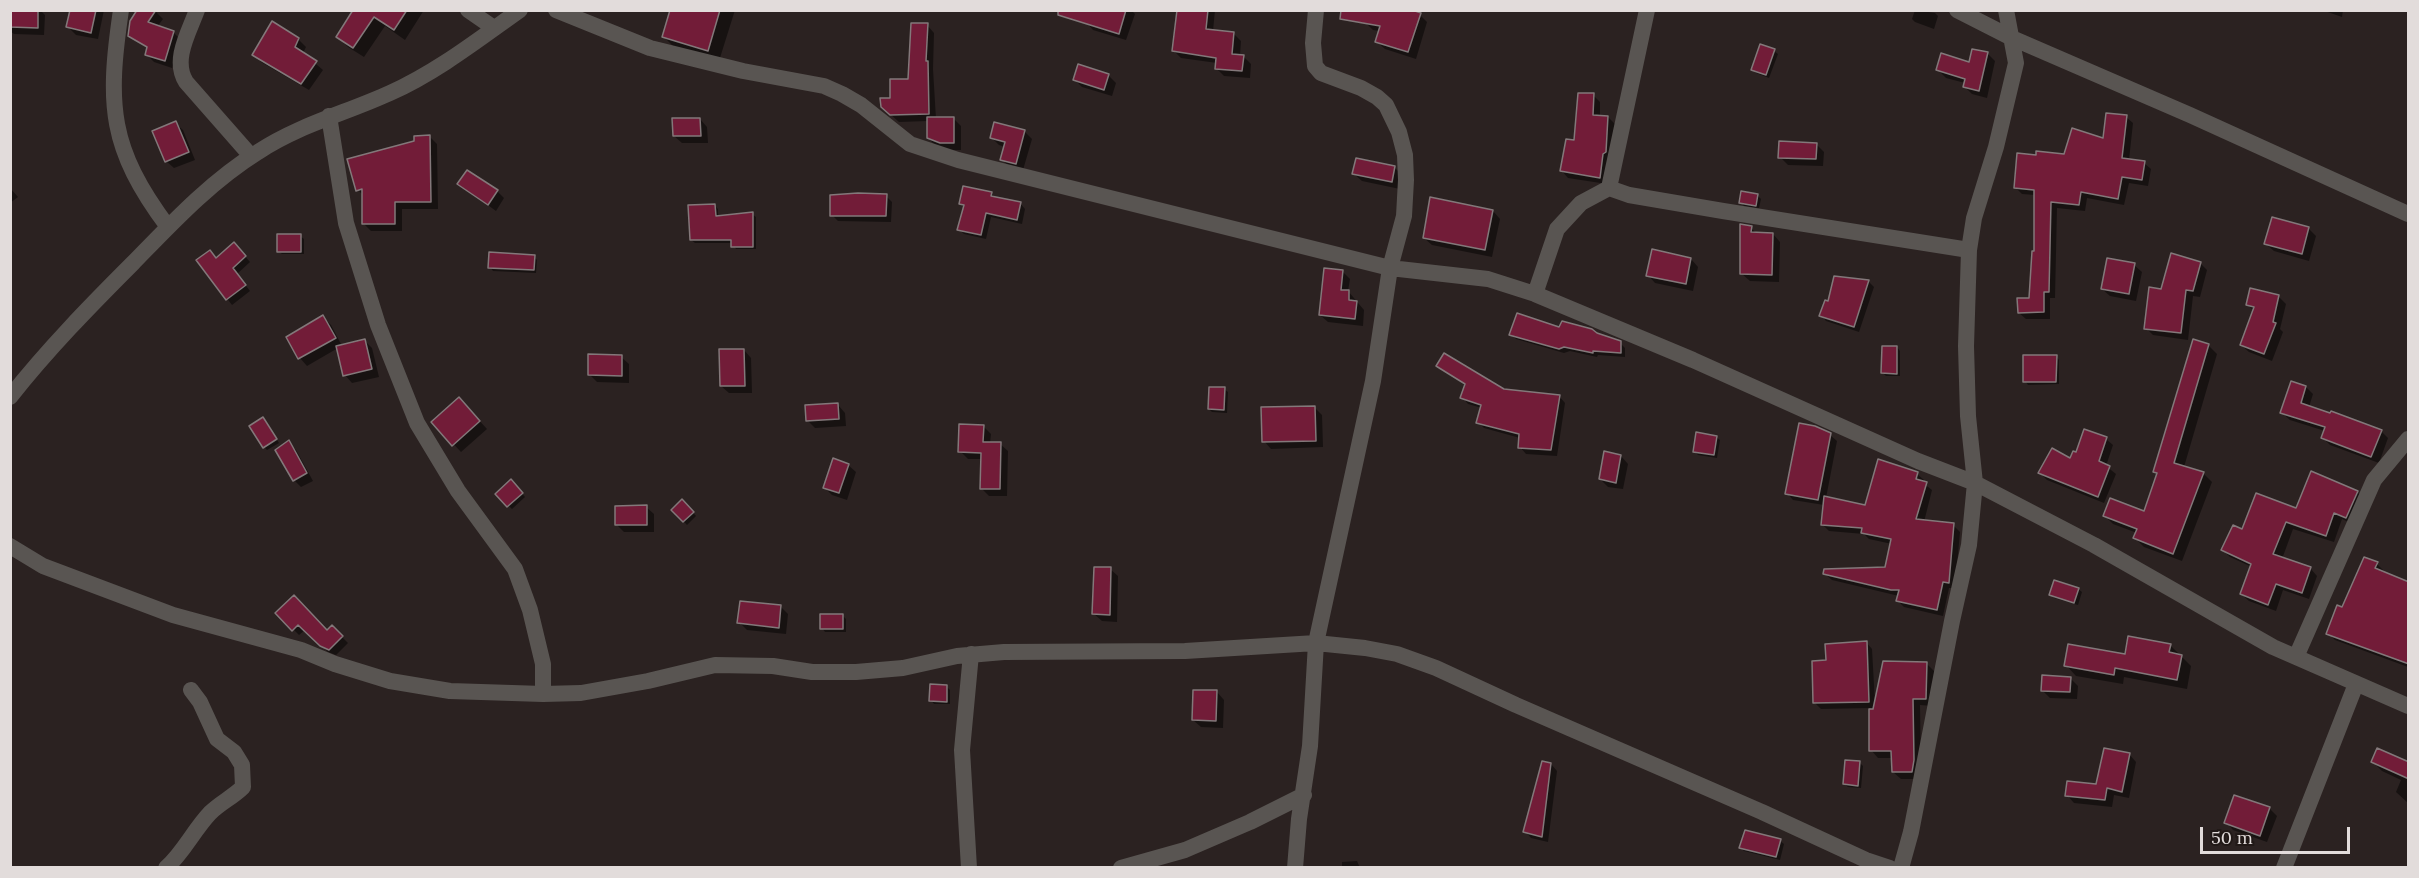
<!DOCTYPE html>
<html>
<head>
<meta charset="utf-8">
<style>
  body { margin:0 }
  #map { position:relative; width:2419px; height:878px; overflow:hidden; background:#2b2221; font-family:Lora,serif }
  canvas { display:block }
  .frame { position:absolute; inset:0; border:12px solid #e2dcdb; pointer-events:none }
  .scale { position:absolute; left:2200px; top:827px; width:150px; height:27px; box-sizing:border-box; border:3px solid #e2dcdb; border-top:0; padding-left:8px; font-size:18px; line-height:21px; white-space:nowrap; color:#e2dcdb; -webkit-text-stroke:4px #211917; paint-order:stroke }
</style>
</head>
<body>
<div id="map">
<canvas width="2419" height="878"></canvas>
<div class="frame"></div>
<div class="scale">50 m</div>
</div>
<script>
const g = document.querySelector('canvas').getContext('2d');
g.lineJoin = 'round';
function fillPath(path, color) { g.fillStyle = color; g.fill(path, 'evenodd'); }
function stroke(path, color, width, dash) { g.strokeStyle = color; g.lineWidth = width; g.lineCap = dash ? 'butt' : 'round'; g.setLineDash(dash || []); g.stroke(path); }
const shadow = new Path2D(`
  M10 10H40L45 15 44 35 14 34 10 31Z
  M72 10H104L98 39 76 35 68 27Z
  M154 10 163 19 157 27 173 32 181 40 172 68 154 62 146 54 148 49 130 35Z
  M355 10H424L405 40 385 26 364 57 348 47 338 37Z
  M672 10H735L719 61 675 48 664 37Z
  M1090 10H1131L1135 14 1126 40 1093 30 1086 22Z
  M1178 10H1215L1213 31 1234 34 1241 41 1240 56H1243L1251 64 1250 78 1224 76 1216 68 1217 63 1181 58 1174 51Z
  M1915 10 1935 13 1938 16 1934 29 1915 22 1912 19Z
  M2322 10H2343L2342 17Z
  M1420 15 1427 22 1416 59 1385 49 1377 42 1380 31 1373 30 1366 23Z
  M927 25 934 33 933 69 936 119H954L961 126V150H948L936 146 928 138V121L899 122 890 114 892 99 910 81Z
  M298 39 306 47 303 53 323 70 309 90 261 62 254 54Z
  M1774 51 1778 54 1769 78 1756 73 1753 70Z
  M1988 54 1995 61 1987 98 1972 94 1965 87V83L1946 78 1938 70 1970 64Z
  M1108 75 1116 83 1112 96 1082 87 1075 80Z
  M1593 95 1600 102V117H1608L1615 124 1607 184 1568 178 1561 170 1576 142Z
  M2126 117 2133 123 2129 160 2144 163 2151 169 2148 186 2129 183 2124 205 2087 198 2085 211 2057 208 2055 298H2050V319H2026L2019 313 2031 299 2035 253V195L2022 194 2015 187 2065 156 2104 139Z
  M700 119 707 127 708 143H682L674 136Z
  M175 123 183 130 195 160 174 168 166 161Z
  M1024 131 1032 139 1023 170 1009 167 1002 159 1005 147 999 145 992 138Z
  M430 137 437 144 438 209H402V231H371L364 224V196L358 190Z
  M1816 144 1824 152 1823 166 1788 165 1780 157Z
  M1394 167 1402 175 1400 189 1362 181 1354 174Z
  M459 184 497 191 504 198 496 211Z
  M10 188 18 197 10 203Z
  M991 193 997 199 1020 203 1025 209 1022 224 991 217 986 239 964 234 959 229 965 207 961 204Z
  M1743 193 1758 196 1761 199 1759 208 1744 206 1741 202Z
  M886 196 892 202 891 222 838 221 832 215Z
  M715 206 718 209V217L752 214 756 217V249H736L732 243H695L691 240Z
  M1493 211 1500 219 1492 257 1432 245 1424 238Z
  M1751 228 1757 234H1773L1780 242 1779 282 1750 281 1742 274Z
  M2308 228 2316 236 2309 261 2274 251 2266 244Z
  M300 236 304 239V254H282L278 251Z
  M234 244 250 262 237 274 250 291 232 305 198 260 210 252 217 259Z
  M534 257 537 260 536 273 493 271 490 267Z
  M1691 259 1698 267 1693 291 1655 283 1648 275Z
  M2200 263 2207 270 2200 297 2193 296 2188 340 2153 335 2146 328 2162 290Z
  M2134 265 2142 272 2136 301 2110 296 2102 289Z
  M1342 271 1350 279 1348 291 1364 310 1363 326 1328 322 1320 315Z
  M1836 278 1869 282 1874 287 1859 332 1826 321 1821 315 1829 303Z
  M2251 290 2279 297 2286 304 2280 329 2283 332 2272 361 2249 352 2241 345 2254 311 2247 304Z
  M323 317 331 325 342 346 365 341 372 348 379 377 352 383 345 375 338 348 307 366 300 358 288 337Z
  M1560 329 1596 335 1620 343 1625 348V357L1598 355 1597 357 1570 351 1564 353 1516 339 1511 334Z
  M2208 345 2217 354 2184 467 2203 473 2212 482 2182 561 2144 547 2135 538 2137 533 2113 524 2105 516 2144 513 2158 474 2155 471Z
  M1897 347 1900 351V376H1886L1883 373Z
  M744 350 751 358 752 393H729L721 386Z
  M2056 356 2059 360V384L2028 385 2025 381Z
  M621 357 629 364V383L597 382 589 374Z
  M1438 366 1503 391 1559 396 1565 403 1557 456 1526 454 1520 447V438L1484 428 1478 422 1482 408 1468 404 1462 397 1466 386Z
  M2306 387 2313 394 2309 407 2381 431 2388 438 2379 463 2330 445 2322 437 2325 431 2290 420 2282 413Z
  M1224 389 1228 392 1227 413 1212 412 1209 409Z
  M838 405 845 413 846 426 815 428 807 420Z
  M466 406 487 429 461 452 433 422Z
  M1314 407 1322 415 1323 447 1271 449 1264 441Z
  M266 423 279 443 267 450 264 447Z
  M983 426 991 434 990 443 1000 444 1008 451 1007 496H989L981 488 982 459H968L960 451Z
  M1830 435 1837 441 1826 498 1866 506 1917 474 1924 480 1923 483 1932 490 1924 522 1953 525 1960 532 1955 588H1949L1943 616 1904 607 1898 601 1899 596 1832 580 1825 574 1887 569 1892 544 1869 539 1864 534 1829 531 1822 524 1824 505 1793 500 1787 493Z
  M1716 437 1720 440 1717 458 1698 455 1694 451Z
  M2106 439 2113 445 2106 466 2116 474 2104 503 2047 480 2040 473 2071 461 2077 454Z
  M288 442 296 450 313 481 301 487 294 480Z
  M1621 456 1628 464 1623 489 1608 487 1600 479Z
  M848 465 856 472 847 500 832 495 825 488Z
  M511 481 525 497 512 509 497 494Z
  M2357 492 2364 499 2353 524 2342 519 2334 542 2293 529 2282 559 2310 568 2317 576 2309 599 2283 590 2276 611 2249 601 2241 594 2252 567 2230 557 2223 550 2243 531 2296 510Z
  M682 501 696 516 687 525 673 510Z
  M646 507 654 514V532H624L617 525Z
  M2377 564 2384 571 2383 573 2408 584V667L2335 640 2328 633 2343 609Z
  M1110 569 1118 576 1117 622 1102 621 1094 614Z
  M2078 589 2082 592 2078 605 2054 598 2051 594Z
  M780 606 788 614 786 634 747 630 739 622Z
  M277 613 327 632 332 627 348 643 336 655 328 652 305 630 299 635Z
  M842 615 846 619V632H825L822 628Z
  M1866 642 1872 649 1875 703 1927 664 1934 671 1933 706 1920 705 1921 768 1919 779H1901L1893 772V758H1878L1871 750V708L1821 709 1815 703 1827 662Z
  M2170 645 2191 666 2187 689 2124 677 2123 684 2076 676 2066 665 2126 656Z
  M2070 678 2078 686 2077 699 2050 698 2043 691Z
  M946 686 950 690V704H934L931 700Z
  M1217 692 1224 700 1223 728 1201 727 1193 720Z
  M2129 754 2136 762 2129 798 2114 795 2112 807 2074 803 2067 795 2097 786Z
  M2372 761 2408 764V803L2396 792 2401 780 2382 771Z
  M1860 763 1863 766 1861 788 1848 787 1844 784Z
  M1551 764 1557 771 1548 842 1531 838 1525 831Z
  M2269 808 2277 816 2267 842 2233 830 2226 822Z
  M1780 841 1784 844 1780 860 1744 851 1741 848Z
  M1357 861 1360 868H1342V862Z`);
const building = new Path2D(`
  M10 10H38V28L10 27Z
  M70 10H96L91 33 66 27Z
  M137 10H156L148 22 174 31 165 61 145 55 147 47 128 36 130 21Z
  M353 10H407L394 30 374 17 353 48 336 37Z
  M670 10H720L708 51 662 37Z
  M1058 10H1126L1119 34 1058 15Z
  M1177 10H1208L1206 29 1234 32 1232 54 1244 55 1242 71 1215 69 1216 58 1172 51Z
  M1341 10H1412L1421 13 1408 52 1375 42 1380 26 1340 19Z
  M272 21 299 38 295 47 317 61 301 84 252 55Z
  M911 23H928L926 61H928L929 114 890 115 881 107 880 98H890V79H908Z
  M1760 44 1775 49 1766 75 1751 70Z
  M1972 49 1988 52 1979 91 1963 87 1965 79 1936 70 1941 53 1969 62Z
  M1078 64 1109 74 1104 90 1073 80Z
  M1578 93H1594L1593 115 1608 116 1606 152 1603 154 1600 178 1560 171 1566 139 1574 140Z
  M2106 113 2127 115 2122 158 2145 161 2142 180 2122 177 2118 199 2081 192 2079 205 2051 202 2049 292H2044V312L2018 313 2017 298H2029L2032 251H2034V190L2014 188 2017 153 2036 155V151L2064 154 2072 128 2103 138Z
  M927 117H954V143H940L927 138Z
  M672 118H700L701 136H673Z
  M176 121 189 152 165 162 152 131Z
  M994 122 1025 130 1016 164 1000 160 1005 142 990 138Z
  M430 135 431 202H395V224H362V189L356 191 347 159 414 141V136Z
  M1779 141 1817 143 1816 159 1778 158Z
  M1356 158 1395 166 1392 182 1352 174Z
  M467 170 498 190 488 205 457 184Z
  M963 186 992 192 991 196 1021 202 1017 220 986 213 981 235 957 230 964 205 959 204Z
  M1741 191 1758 194 1756 206 1739 203Z
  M858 193 887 194 886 216H830V195Z
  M1430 197 1493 210 1485 250 1423 238Z
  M715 204 716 216 753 212V247H731V240H690L688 205Z
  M2272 217 2309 227 2302 254 2264 244Z
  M1740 224 1752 226 1751 232 1773 233 1772 275 1740 274Z
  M277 234H301V252H277Z
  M234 242 246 256 233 268 246 285 226 300 196 260 210 250 216 258Z
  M1652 249 1691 258 1686 284 1646 276Z
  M489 252 535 255 534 270 488 268Z
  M2171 253 2201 262 2193 291 2186 290 2181 333 2144 329 2149 287 2161 289Z
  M2107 258 2135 263 2129 294 2101 289Z
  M1324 268 1343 270 1341 290H1349V300L1357 301 1355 319 1319 315Z
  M1834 276 1869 280 1854 327 1819 316 1825 300 1828 301Z
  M2250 288 2279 295 2273 322 2276 323 2264 354 2240 345 2254 307 2246 305Z
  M1517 313 1559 327 1562 321 1592 329 1597 333 1621 341V353L1593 351V353L1564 347 1559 349 1509 335Z
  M323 315 336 338 298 359 286 337Z
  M365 339 372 369 343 376 336 346Z
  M2193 339 2209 344 2174 463 2204 472 2173 554 2133 538 2137 529 2103 516 2110 498 2144 511 2157 473 2153 472Z
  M1882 346H1897V374L1881 373Z
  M719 349H744L745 386H720Z
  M1444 353 1504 389 1560 395 1551 450 1518 448 1519 434 1476 423 1481 405 1460 398 1465 384 1436 366Z
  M588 354 622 355V376L588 375Z
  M2023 355H2057L2056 382H2023Z
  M2291 381 2306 386 2301 403 2330 413 2331 411 2382 430 2371 457 2321 438 2325 427 2280 413Z
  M1209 387H1225L1224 410 1208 409Z
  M459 397 480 421 452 446 431 422Z
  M838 403 839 419 806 421 805 405Z
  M1315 406 1316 441 1262 442 1261 407Z
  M263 417 277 439 263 448 249 426Z
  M1799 423 1815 426 1831 433 1818 500 1785 494Z
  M959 424 984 425 983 442H1001L1000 489H980L981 453 958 452Z
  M2084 429 2107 437 2099 461 2110 466 2098 497 2038 473 2052 448 2070 458 2073 451 2076 452Z
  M1696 432 1717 436 1714 455 1693 452Z
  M289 440 307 473 293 481 275 450Z
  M1604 451 1621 455 1616 483 1599 479Z
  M833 458 849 464 839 493 823 488Z
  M1878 459 1918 472 1916 479 1927 482 1916 519 1954 523 1949 583 1943 582 1937 610 1896 601 1899 590H1891L1823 574 1824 569 1885 567 1891 539 1861 533 1862 528 1821 525 1824 496 1865 505Z
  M2311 471 2358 491 2346 518 2334 513 2326 536 2286 522 2273 554 2311 567 2302 593 2276 584 2268 605 2240 594 2251 564 2221 550 2233 525 2242 529 2256 493 2296 508Z
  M511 479 523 493 507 507 495 494Z
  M682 499 694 512 683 522 671 510Z
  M647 505V525H615V506Z
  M2364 557 2378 562 2375 568 2409 582V664L2326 634 2337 605 2342 607Z
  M1094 567H1111L1110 615 1092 614Z
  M2054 580 2079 588 2074 603 2049 595Z
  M294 595 327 630 332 625 343 636 329 650 320 646 298 625 292 631 275 613Z
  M740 601 781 605 779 628 737 623Z
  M820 614H843V629H820Z
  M2128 636 2171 644 2169 652 2182 655 2177 680 2115 668 2114 675 2064 666 2068 644 2125 654Z
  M1867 641 1869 702 1813 703 1812 661 1826 660 1825 644Z
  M1883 661 1927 662 1926 699H1913L1914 760 1912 772H1892L1891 751H1869V709H1873Z
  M2042 675 2071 677 2070 692 2041 691Z
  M930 684 947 685V702L929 701Z
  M1193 690H1217L1216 721 1192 720Z
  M2104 748 2130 753 2122 792 2107 788 2105 800 2065 796 2067 781 2096 784Z
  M2377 748 2409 762V779L2371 762Z
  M1845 760 1860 761 1858 786 1843 784Z
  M1542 761 1551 763 1542 837 1523 832Z
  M2234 795 2270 807 2260 836 2224 823Z
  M1745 830 1781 839 1776 857 1739 848Z`);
const minor = new Path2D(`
  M121 10C107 105 109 148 168 227
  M197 10C189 32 172 60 186 82L251 156
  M468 10 494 28
  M556 10 650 48 743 71 824 86 842 94 861 105 910 144 958 160 1390 268 1488 279 1535 294 1693 360 1918 461 1975 483 2094 545 2273 647 2408 706
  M1957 10 2012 38 2190 115 2408 214
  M329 116 346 223 378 325 417 423 458 491 515 569 530 610 543 664V694
  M1609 188 1629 195 1723 211 1969 250
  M1535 294 1557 229 1581 203 1609 188 1647 10
  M10 397C48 349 90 306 133 263 172 223 210 182 258 152 299 125 346 113 390 93 437 72 479 39 520 10
  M10 546 43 566 173 615 301 650 335 664 390 681 450 691 543 694 581 693 648 681 715 665 773 666 812 672H856L903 668 957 656 1004 652 1185 651 1316 643 1365 648 1397 654 1436 668 1516 705 1762 812 1866 860 1890 868
  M2296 657 2374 480 2408 439
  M166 868C184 852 193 831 210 813 220 803 233 797 243 787L242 765 234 752 217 739 200 702 191 690
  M969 868 962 750 971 654
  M1121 868 1185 850 1250 822 1304 795
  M1295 868 1299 819 1310 746 1316 643 1373 381 1390 268 1404 216 1406 180 1405 155 1399 132 1386 105 1377 97 1361 88 1321 73 1315 66 1313 43 1316 10
  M1901 868 1911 832 1952 621 1969 545 1975 483 1968 416 1966 346 1969 250 1974 218 1996 147 2016 63 2006 10
  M2284 868 2356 684`);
fillPath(shadow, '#0007');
fillPath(building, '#721c38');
stroke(building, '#83787a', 1.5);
stroke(minor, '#595552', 16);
</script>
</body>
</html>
